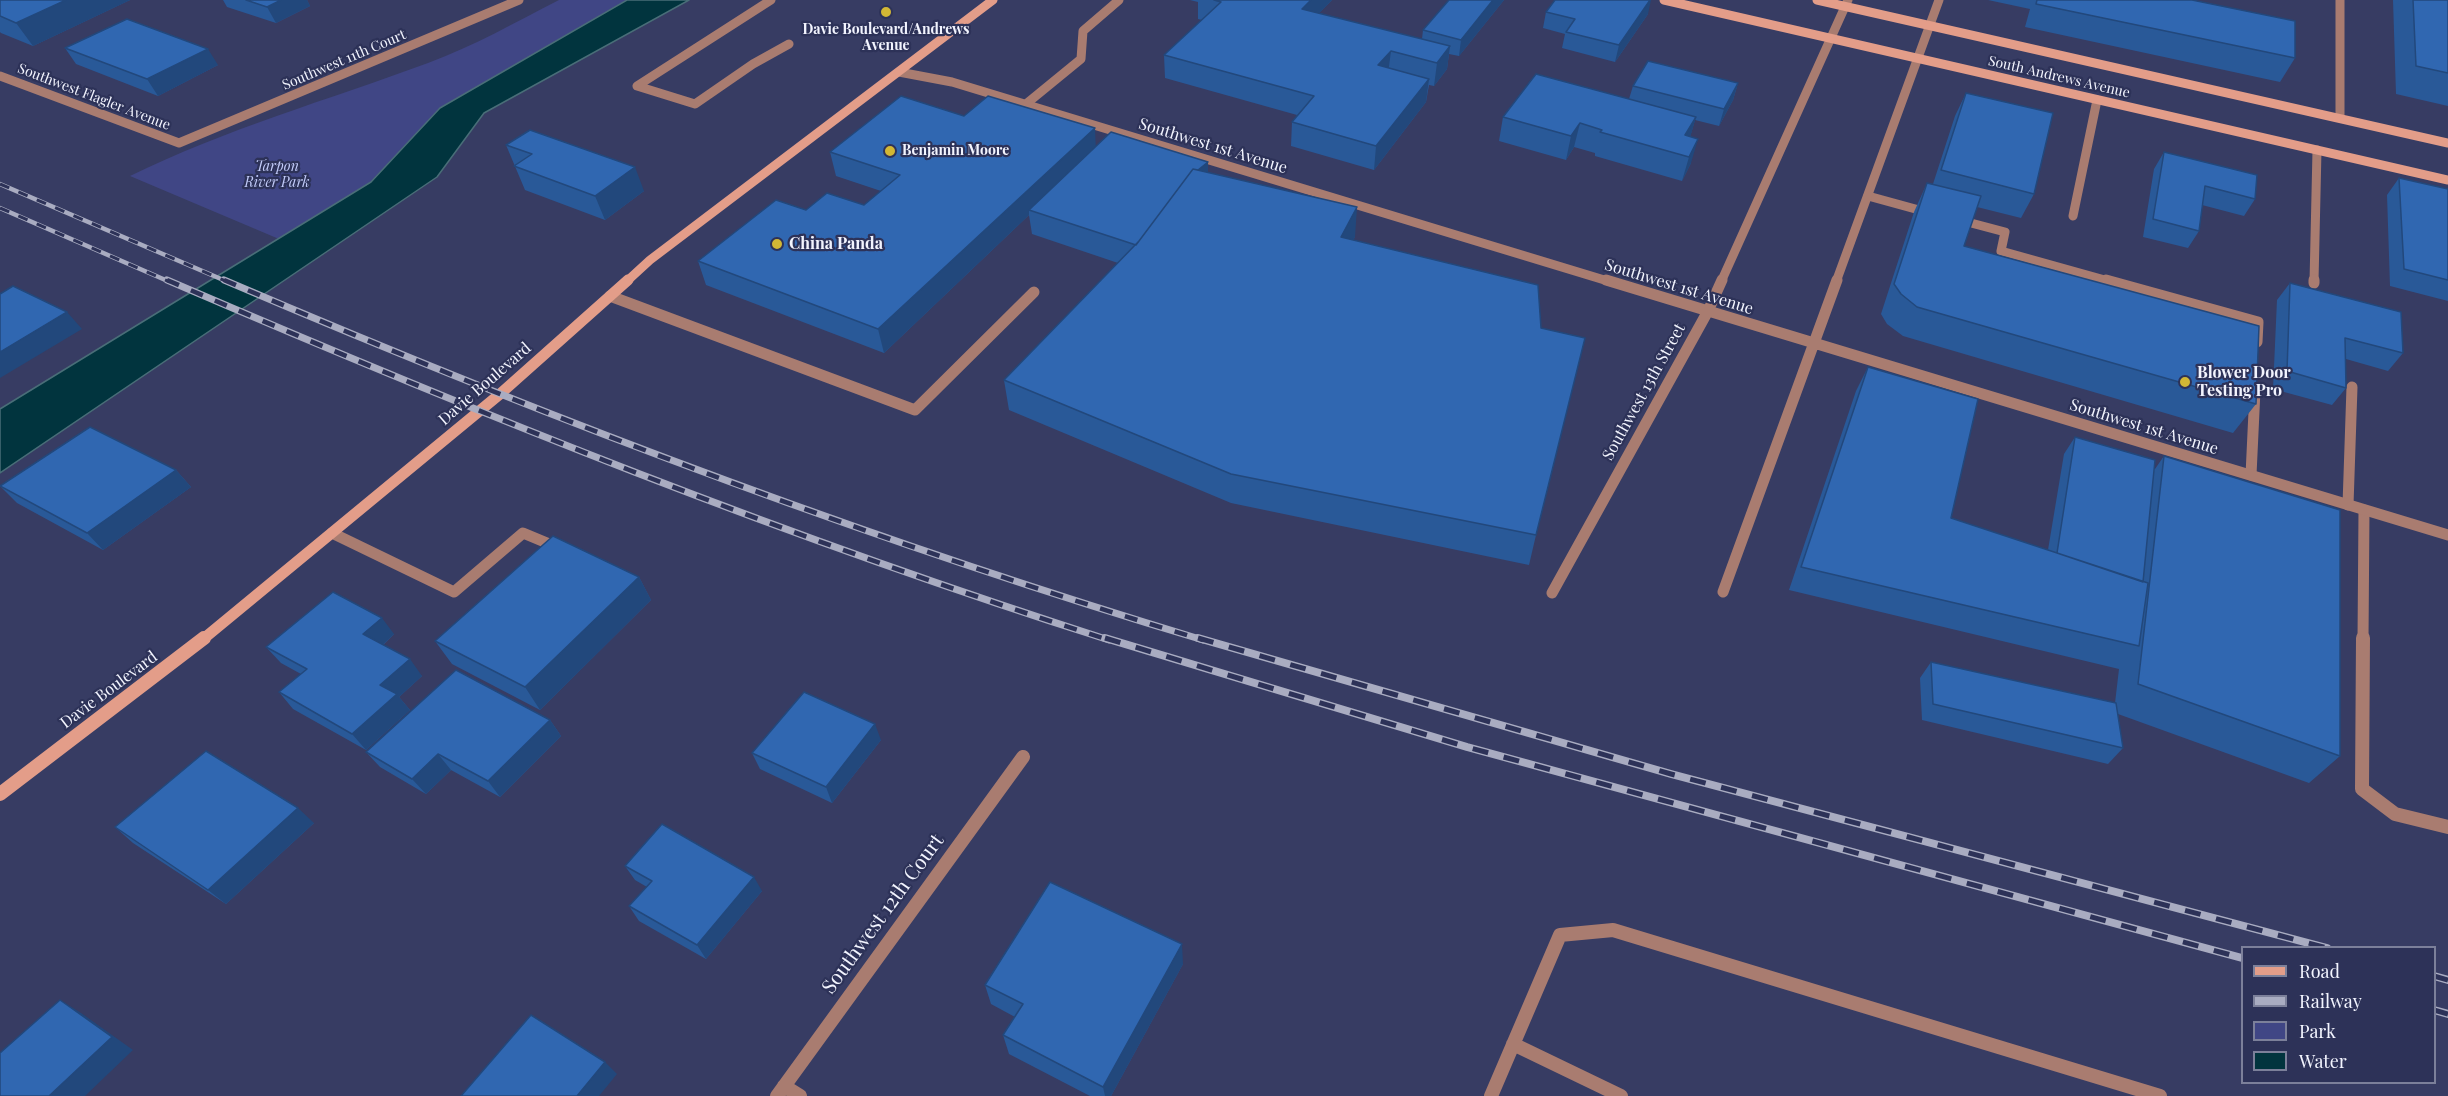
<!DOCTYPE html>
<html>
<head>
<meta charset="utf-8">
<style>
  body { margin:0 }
  #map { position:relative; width:2448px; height:1096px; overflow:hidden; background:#373c63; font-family:"Playfair Display",serif }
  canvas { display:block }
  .legend { position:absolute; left:2241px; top:946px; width:195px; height:138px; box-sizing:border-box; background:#2d3258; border:2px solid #7c809a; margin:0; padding:8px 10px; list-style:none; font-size:18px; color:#f2f4fe }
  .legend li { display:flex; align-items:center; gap:12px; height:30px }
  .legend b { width:30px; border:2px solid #7c809a }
</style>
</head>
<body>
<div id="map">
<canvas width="2448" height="1096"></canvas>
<ul class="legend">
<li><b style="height:8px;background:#e39d89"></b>Road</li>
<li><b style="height:8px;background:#a9acc1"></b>Railway</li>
<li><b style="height:16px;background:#404685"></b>Park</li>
<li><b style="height:16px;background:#01343e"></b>Water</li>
</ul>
</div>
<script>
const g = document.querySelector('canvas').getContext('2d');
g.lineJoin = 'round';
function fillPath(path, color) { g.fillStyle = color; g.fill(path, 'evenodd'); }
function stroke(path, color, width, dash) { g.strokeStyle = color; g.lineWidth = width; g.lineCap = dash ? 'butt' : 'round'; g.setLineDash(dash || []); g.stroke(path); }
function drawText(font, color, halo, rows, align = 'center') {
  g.font = font + ' "Playfair Display",serif'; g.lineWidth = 4.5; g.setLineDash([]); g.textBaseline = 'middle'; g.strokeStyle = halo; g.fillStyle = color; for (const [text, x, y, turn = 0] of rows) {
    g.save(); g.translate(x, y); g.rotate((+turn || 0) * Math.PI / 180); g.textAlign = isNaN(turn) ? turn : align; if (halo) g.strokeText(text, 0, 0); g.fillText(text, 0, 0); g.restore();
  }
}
const green = new Path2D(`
  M559 0H627L440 108 371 182 279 239 130 176C226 129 328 100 428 63 474 46 516 22 559 0Z`);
const water = new Path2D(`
  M627 0H689L484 113 437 177 0 473V409L371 182 440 108Z`);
const laneFar2 = new Path2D(`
  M771 0 637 86 695 104 753 64 789 44
  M2340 0V118
  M1026 104 1081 59 1083 31 1119 0
  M1868 196 1930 213
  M2073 216 2097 100
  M1956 219 2005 232 2001 251 2112 282
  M2314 282 2317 150`);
const laneFar1 = new Path2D(`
  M2106 280 2258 322 2257 342
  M2314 283V280
  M610 296 915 410 1034 292
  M2251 475 2255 390
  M2348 505 2352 387
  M332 533 454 592 523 533 559 548
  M2363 640 2364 510`);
const lane = new Path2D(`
  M2363 638 2362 789 2395 814 2448 827
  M1513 1044 1621 1096
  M1491 1096 1560 935 1613 930 2160 1096`);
const streetFar2 = new Path2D(`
  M899 72 952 82 1611 282
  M0 76 179 143 519 0
  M1721 282 1848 0
  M1836 282 1939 0`);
const streetFar1 = new Path2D(`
  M1606 280 2448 535
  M1723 592 1837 280
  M1552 593 1708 311 1722 280`);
const street = new Path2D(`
  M784 1086 800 1096
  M777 1096 1023 757`);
const secondaryFar2 = new Path2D(`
  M1664 0 2448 180
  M1817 0 2448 143
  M626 282 650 260 993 0`);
const secondaryFar1 = new Path2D(`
  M202 640 500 394 628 280`);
const secondary = new Path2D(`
  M0 794 204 638`);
const railFar2 = new Path2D(`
  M0 184 228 282
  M0 208 170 282`);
const railFar1 = new Path2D(`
  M167 280C476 413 788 538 1109 640
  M224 280C544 417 869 540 1203 640`);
const rail = new Path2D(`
  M1105 638 1467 747 2242 958
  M1198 638 1671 774 2327 948
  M2434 976 2448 980
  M2434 1010 2448 1014`);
const wall = new Path2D(`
  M0 0H130L33 46 1 33 0 32Z
  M223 0H307L310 6 276 23 227 7Z
  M1190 0H1332L1319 13 1422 39 1423 30 1449 0H1504L1459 56 1449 54 1447 69 1434 86 1429 85 1426 102 1374 170 1291 146 1292 122 1297 115 1165 78 1164 55 1202 20 1198 19V2Z
  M1988 0H2192L2295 58 2280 82 2025 27 2030 9Z
  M2393 0H2448V106L2396 94Z
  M1546 12 1648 14 1615 62 1562 48 1565 34 1543 28Z
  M65 48 218 65 158 96 76 64Z
  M1738 83 1733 100 1719 126 1695 120 1690 137 1691 163 1682 181 1595 156V153L1574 147 1566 160 1499 141 1503 117 1629 99 1633 86Z
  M1966 93 2034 194 2021 218 1977 207 1964 246 2256 404 2233 433 1903 336 1887 324 1881 314 1914 212 1927 183 1933 184 1955 116Z
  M964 116 1208 172 1355 237 1353 240 1536 535 1529 565 1231 503 1009 410 1004 380 1118 263 1032 234 1029 215 884 353 706 285 698 261 806 210 864 205 881 191 836 176 830 152Z
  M506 145 644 191 605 220 525 190Z
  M2164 152 2255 199 2244 216 2202 205 2199 231 2188 248 2143 237 2154 169Z
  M2399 178 2448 189V301L2390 286 2387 195Z
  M2290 283 2403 353 2388 371 2346 359V388L2332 405 2273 389 2277 300Z
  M1868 367 1951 518 2048 550 2064 454 2075 437 2155 469 2164 456 2340 756 2309 783 2118 714 2123 748 2108 764 1922 720 1920 678 1931 662 2115 703 2119 669 1789 590 1856 391Z
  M176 470 191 487 103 550 17 503 0 486Z
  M639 577 651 600 540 710 452 664 435 641Z
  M394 634 383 645 422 676 399 697 410 710 366 750 293 709 279 692 301 674 281 663 266 647Z
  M550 720 561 736 500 797 451 770 426 794 380 767 366 752Z
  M881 740 832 803 760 769 752 753Z
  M314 823 226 904 133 843 115 827Z
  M625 866 762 891 706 959 639 921 629 906 647 887 635 880Z
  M1183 964 1111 1096H1090L1009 1054 1003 1035 1015 1017 991 1004 985 985Z`);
const shadedWall = new Path2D(`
  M66 0H130L33 46 16 23Z
  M281 0H307L310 6 276 23 267 7Z
  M1311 0H1332L1301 32 1302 9Z
  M1493 0H1504L1459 56 1461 40Z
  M1650 0H1651L1648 14 1615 62 1619 45Z
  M1450 46 1447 69 1434 86 1437 63Z
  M208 49 218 65 158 96 147 79Z
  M1391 51 1388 74 1378 65Z
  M1429 79 1426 102 1374 170 1376 146Z
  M1738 83 1733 100 1719 126 1724 109Z
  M1696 117 1689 141 1685 135Z
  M1580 123 1574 147 1566 160 1571 136Z
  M1095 128 1096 152 1029 210V215L884 353 878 329Z
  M1698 139 1691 163 1682 181 1689 157Z
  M1208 162V186L1193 174Z
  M635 167 644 191 605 220 595 196Z
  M1357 207 1355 237 1338 267 1341 237Z
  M67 312 82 329 0 378V352Z
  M176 470 191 487 103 550 87 533Z
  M639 577 651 600 540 710 525 687Z
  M382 618 394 634 376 651 363 634Z
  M410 659 422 676 399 697 410 710 366 750 352 734 380 685Z
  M550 720 561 736 500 797 488 781Z
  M875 724 881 740 832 803 826 787Z
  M438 754 451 770 426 794 412 779Z
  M298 808 314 823 226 904 208 890Z
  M754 877 762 891 706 959 697 945Z
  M1182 944 1183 964 1111 1096H1105L1103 1087Z
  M60 1000 81 1013 133 1050 85 1096H49Z
  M605 1062 617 1074 599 1096H577Z`);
const building = new Path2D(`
  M0 0H66L16 23 0 16Z
  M246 0H281L267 7Z
  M1214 0H1311L1302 9 1450 46 1437 63 1391 51 1378 65 1429 79 1376 146 1292 122 1314 96 1164 55 1221 2Z
  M1449 0H1493L1461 40 1423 30Z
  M1555 0H1650L1619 45 1566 32 1575 19 1546 12Z
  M2037 0H2192L2295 21V58L2036 4Z
  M2413 0H2448V73L2416 66Z
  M127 19 208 49 147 79 65 48Z
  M1648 61 1738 83 1724 109 1633 86Z
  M1536 74 1696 117 1685 135 1698 139 1689 157 1600 132 1602 130 1580 123 1571 136 1503 117Z
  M1966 93 2053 113 2034 194 1941 170Z
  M901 96 964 116 988 96 1095 128 878 329 698 261 776 200 806 210 827 193 864 205 900 175 830 152Z
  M530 130 635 167 595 196 514 166 532 154 506 145Z
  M1111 132 1208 162 1198 170 1193 169 1136 245 1029 210Z
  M2164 152 2257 175 2255 199 2205 186 2199 231 2153 219Z
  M1193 169 1357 207 1341 237 1538 285 1541 328 1585 338 1536 535 1231 474 1004 380 1139 241Z
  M2399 178 2448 189V280L2404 269Z
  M1927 183 1981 196 1964 246 2259 326 2256 404 1917 307 1901 294 1894 284Z
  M2290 283 2401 312 2403 353 2345 338 2346 388 2287 371Z
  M13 286 67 312 0 352V294Z
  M1868 367 1978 399 1951 518 2148 583 2139 646 1801 567Z
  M90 427 176 470 87 533 0 486Z
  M2075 437 2155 460 2143 582 2057 553Z
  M2164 456 2340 510V756L2138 684Z
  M553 536 639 577 525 687 435 641Z
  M333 592 382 618 363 634 410 659 380 685 397 694 352 734 279 692 307 669 266 647Z
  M1931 662 2116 703 2123 748 1933 704Z
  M456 670 550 720 488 781 438 754 412 779 366 752Z
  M804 692 875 724 826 787 752 753Z
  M206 751 298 808 208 890 115 827Z
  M662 824 754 877 697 945 629 906 652 881 625 866Z
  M1050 882 1182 944 1103 1087 1003 1035 1023 1004 985 985Z
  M60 1000 112 1037 49 1096H0V1053Z
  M531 1015 605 1062 577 1096H461Z`);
const markers = [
  [886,12,6,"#d2b735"],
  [890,151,6,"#d2b735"],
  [777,244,6,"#d2b735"],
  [2185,382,6,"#d2b735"]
];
const farPoinames = [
  ["Davie Boulevard/Andrews",886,30],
  ["Avenue",886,46],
  ["Benjamin Moore",902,151,"left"]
];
const farStreetnames = [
  ["Southwest 11th Court",344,60,-23],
  ["South Andrews Avenue",2059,77,13],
  ["Southwest Flagler Avenue",94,97,21]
];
const farParknames = [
  ["Tarpon",277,167],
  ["River Park",277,183]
];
const streetNames = [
  ["Southwest 1st Avenue",1213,146,17],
  ["Southwest 1st Avenue",1679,287,17],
  ["Davie Boulevard",485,384,-41],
  ["Southwest 13th Street",1644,392,-61],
  ["Southwest 1st Avenue",2144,427,17],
  ["Davie Boulevard",109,690,-37]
];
const poiNames = [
  ["China Panda",789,244],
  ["Blower Door",2197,373],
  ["Testing Pro",2197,391]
];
const nearStreetnames = [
  ["Southwest 12th Court",883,914,-54]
];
fillPath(green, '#404685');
fillPath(water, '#01343e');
stroke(water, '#496e78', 1.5);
stroke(laneFar2, '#a97c70', 9);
stroke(laneFar1, '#a97c70', 11);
stroke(lane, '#a97c70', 14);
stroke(streetFar2, '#a97c70', 9);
stroke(streetFar1, '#a97c70', 11);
stroke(street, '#a97c70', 14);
stroke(secondaryFar2, '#e39d89', 9);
stroke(secondaryFar1, '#e39d89', 11);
stroke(secondary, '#e39d89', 14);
stroke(railFar2, '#a9acc1', 4.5);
stroke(railFar1, '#a9acc1', 7);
stroke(rail, '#a9acc1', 8);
stroke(railFar2, '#2d3258', 3, [10]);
stroke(railFar1, '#2d3258', 4.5, [13]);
stroke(rail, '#2d3258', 5, [16]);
fillPath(wall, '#295998');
fillPath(shadedWall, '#22487c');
fillPath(building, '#3067b1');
stroke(building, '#22487c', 1.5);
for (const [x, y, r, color] of markers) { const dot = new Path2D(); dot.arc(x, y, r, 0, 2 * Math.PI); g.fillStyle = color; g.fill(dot); stroke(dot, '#2d3258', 2); }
drawText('bold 14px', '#f2f4fe', '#2d3258', farPoinames);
drawText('14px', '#f2f4fe', '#2d3258', farStreetnames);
drawText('italic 14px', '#c2cbf9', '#2d3258', farParknames);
drawText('16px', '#f2f4fe', '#2d3258', streetNames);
drawText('bold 16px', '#f2f4fe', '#2d3258', poiNames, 'left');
drawText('20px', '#f2f4fe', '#2d3258', nearStreetnames);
</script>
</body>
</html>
